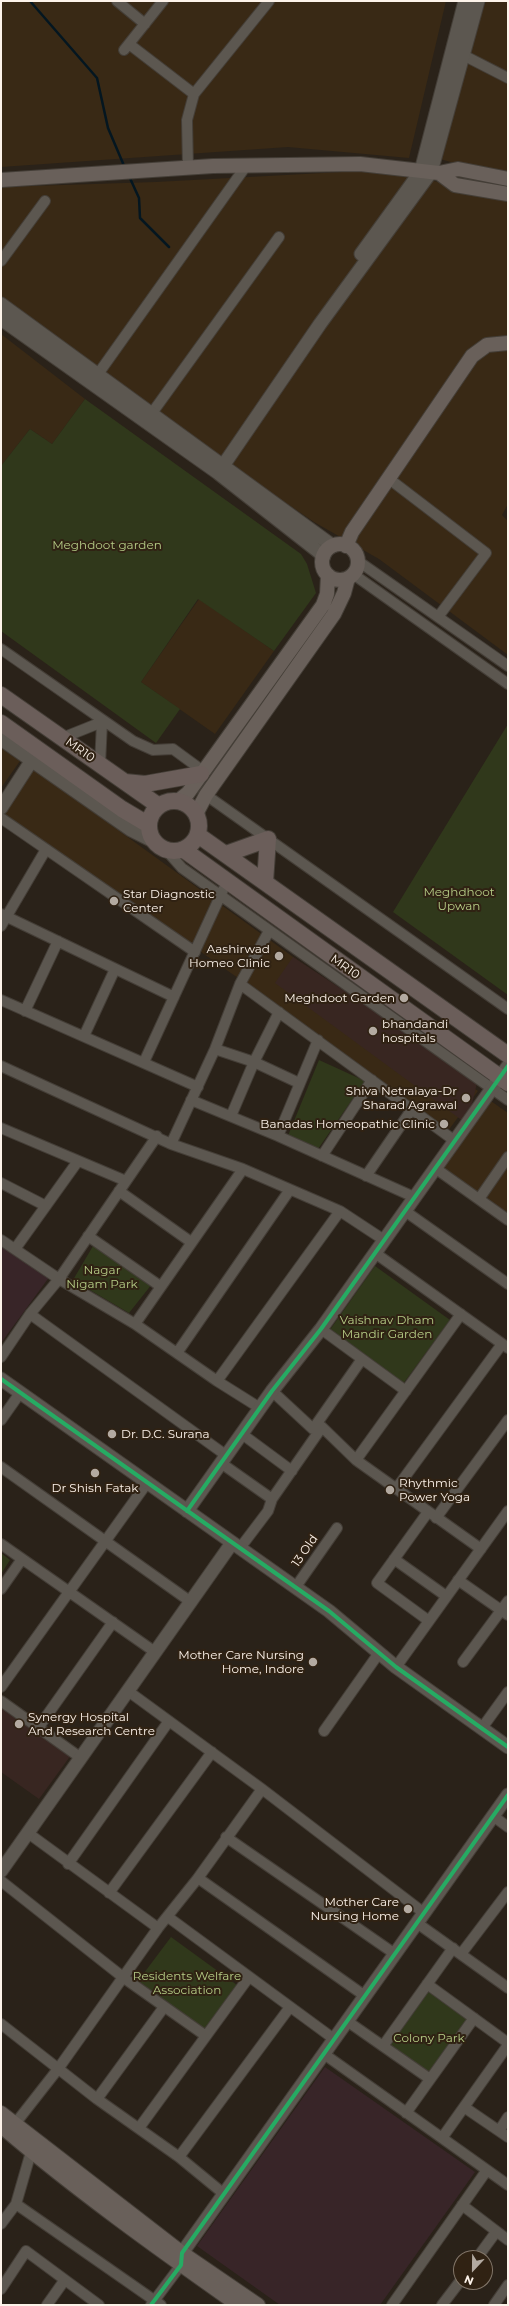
<!DOCTYPE html>
<html>
<head>
<meta charset="utf-8">
<style>
  body { margin:0 }
  #map { position:relative; width:509px; height:2306px; overflow:hidden; background:#2a2219; font-family:Montserrat,sans-serif }
  canvas { display:block }
  .frame { position:absolute; inset:0; border:2px solid #fdf3ea; pointer-events:none }
  .north { position:absolute; left:453px; top:2250px; width:40px; height:40px; box-sizing:border-box; background:#302213; border:1px solid #827669; border-radius:50%; rotate:202deg; font-size:11px; font-weight:700; line-height:16px; text-align:center; color:#fdf3ea }
  .north::after { content:''; display:block; margin:auto; width:14px; height:18px; background:#b3aaa1; clip-path:polygon(50% 0,100% 100%,50% 72%,0 100%) }
</style>
</head>
<body>
<div id="map">
<canvas width="509" height="2306"></canvas>
<div class="frame"></div>
<div class="north">N</div>
</div>
<script>
const g = document.querySelector('canvas').getContext('2d');
g.lineJoin = 'round';
function fillPath(path, color) { g.fillStyle = color; g.fill(path, 'evenodd'); }
function stroke(path, color, width, dash) { g.strokeStyle = color; g.lineWidth = width; g.lineCap = dash ? 'butt' : 'round'; g.setLineDash(dash || []); g.stroke(path); }
function drawText(font, color, halo, rows, align = 'center') {
  g.font = font + ' Montserrat,sans-serif'; g.lineWidth = 4; g.setLineDash([]); g.textBaseline = 'middle'; g.strokeStyle = halo; g.fillStyle = color; for (const [text, x, y, turn = 0] of rows) {
    g.save(); g.translate(x, y); g.rotate((+turn || 0) * Math.PI / 180); g.textAlign = isNaN(turn) ? turn : align; if (halo) g.strokeText(text, 0, 0); g.fillText(text, 0, 0); g.restore();
  }
}
const built = new Path2D(`
  M3 1H446L409 158 288 147 1 167V3Z
  M486 1H508V178L440 159 468 52Z
  M379 170 508 196V504L502 515 508 521V655L379 559 314 522 211 452 1 298V187L156 182Z
  M1 334 85 399 52 444 30 429 1 466Z
  M199 599 274 651 215 734 141 682Z
  M1 748 20 761 1 788Z
  M31 767 478 1091 447 1132 238 978 2 812Z
  M488 1099 508 1113V1216L440 1168Z`);
const education = new Path2D(`
  M1 1243 50 1276 1 1343Z
  M325 2067 475 2172 380 2305H280L197 2246Z`);
const medical = new Path2D(`
  M293 957 478 1079 467 1124 275 983Z
  M1 1698 74 1751 39 1799 1 1772Z`);
const green = new Path2D(`
  M85 399 301 554 307 564 316 593 274 651 198 599 141 682 180 709 156 743 1 631V466L30 429 52 444Z
  M508 724V995L393 912Z
  M319 1060 365 1081 318 1149 287 1138Z
  M93 1246 152 1284 129 1313 73 1280Z
  M375 1266 450 1320 400 1388 327 1334Z
  M1 1553 10 1560 1 1574Z
  M171 1937 237 1985 204 2030 138 1981Z
  M431 1987 468 2019 435 2080 389 2046Z`);
const stream = new Path2D(`
  M30 1 97 78 108 128 125 168
  M129 176 139 198 140 218 169 247`);
const minor = new Path2D(`
  M117 1 145 24
  M129 44 194 94
  M124 50 163 1
  M463 55 508 78
  M188 168 187 120 194 94 269 1
  M1 261 45 201
  M98 374 246 166
  M152 413 279 237
  M388 478 486 553 438 617
  M358 561 508 666
  M353 574 508 684
  M1 649 133 741 153 750 173 749 203 771
  M62 738 102 722 100 765
  M206 795 508 1009
  M1 818 195 952
  M166 850 182 868 508 1100
  M1 914 174 997
  M1 926 45 851
  M240 984 455 1141
  M1 1000 198 1087
  M25 1011 58 941
  M84 1036 115 969
  M215 1049 254 1062 299 1083
  M144 1062 223 890
  M1 1066 171 1144 243 1169 340 1211 384 1240
  M191 1100 278 1136 414 1197
  M231 1116 254 1062 279 1012
  M1 1128 126 1181
  M278 1136 318 1040
  M171 1144 215 1049 240 984 269 931
  M322 1156 372 1080
  M435 1168 508 1220
  M366 1176 412 1109
  M1 1183 46 1206
  M119 1191 191 1242
  M479 1199 508 1157
  M405 1211 508 1284
  M88 1236 160 1286
  M1 1240 59 1279 135 1324 217 1381 260 1408
  M15 1249 78 1161
  M375 1253 508 1348
  M30 1314 227 1456
  M135 1324 243 1169
  M321 1329 406 1391
  M177 1353 289 1191
  M1 1357 30 1314 59 1279 157 1136
  M217 1381 340 1211
  M272 1391 313 1429 322 1427 356 1460 481 1549
  M1 1420 20 1393
  M313 1429 362 1359
  M242 1434 292 1471
  M356 1460 461 1314
  M221 1463 272 1499 322 1427
  M1 1467 191 1602
  M396 1489 502 1344
  M428 1512 377 1583 429 1621
  M436 1518 508 1420
  M1 1544 155 1652
  M240 1548 268 1511 272 1499
  M394 1559 446 1596
  M458 1580 508 1615
  M295 1588 337 1528
  M1 1589 22 1559
  M463 1662 508 1601
  M396 1667 508 1511
  M1 1687 147 1483
  M128 1691 262 1789 424 1913
  M1 1701 81 1758
  M38 1728 113 1622
  M482 1728 508 1692
  M324 1731 379 1653
  M493 1816 508 1827
  M28 1833 158 1928
  M226 1837 395 1954
  M68 1864 169 1721
  M198 1878 365 1996
  M1 1881 124 1978 206 2036
  M109 1893 212 1752
  M168 1917 334 2039
  M417 1923 508 1988
  M461 1954 508 1892
  M427 1984 508 2043
  M347 2021 430 2079
  M1 2024 97 2099 179 2157 224 2194
  M383 2046 453 1948
  M324 2054 508 2185
  M97 2099 164 2007
  M464 2107 508 2137
  M406 2113 474 2018
  M139 2128 249 1977
  M11 2129 58 2069 158 1928 198 1878 262 1789
  M499 2131 508 2117
  M442 2138 508 2045
  M179 2157 290 2007
  M16 2204 31 2152
  M462 2205 508 2240
  M1 2224 16 2204 161 2305
  M477 2258 496 2232
  M1 2289 26 2251 99 2305
  M47 2305 64 2281
  M151 2305 181 2265 182 2259
  M392 2305 487 2170
  M442 2305 461 2280
  M494 2305 508 2285`);
const tertiary = new Path2D(`
  M361 254 421 171 465 1
  M1 304 333 546
  M1 319 218 473 324 556
  M218 473 320 324 431 172 478 1
  M1 739 131 830 153 841
  M1 808 32 760
  M1 1379 329 1611 396 1667 508 1747
  M187 1511 272 1391 321 1329 508 1066
  M1 1871 232 1543
  M182 2253 508 1795`);
const secondary = new Path2D(`
  M439 173 455 185 508 194
  M1 180 213 166 360 164 439 173 458 169 508 179
  M322 562a18 18 0 1 1 36 0a18 18 0 1 1-36 0Z
  M346 546 352 532 472 356 487 345 508 343
  M178 801 188 793 323 605 327 594 328 575
  M196 814 206 795 334 614 344 593 348 578
  M1 2113 182 2253 258 2305
  M1 2126C76 2190 157 2248 238 2305`);
const primary = new Path2D(`
  M1 695 159 806
  M1 723 122 809 149 825
  M125 782 145 784 201 774
  M149 826a25 25 0 1 1 50 0a25 25 0 1 1-50 0Z
  M198 835 508 1055
  M184 850 508 1083
  M226 854 268 839 265 882`);
const cycleway = new Path2D(`
  M1 1379 329 1611 396 1667 508 1747
  M187 1511 272 1391 321 1329 508 1066
  M151 2305 181 2265 182 2253 508 1795`);
const markers = [
  [114,901,5,"#b3aaa1"],
  [279,956,5,"#b3aaa1"],
  [404,998,5,"#b3aaa1"],
  [373,1031,5,"#b3aaa1"],
  [466,1098,5,"#b3aaa1"],
  [444,1124,5,"#b3aaa1"],
  [112,1434,5,"#b3aaa1"],
  [95,1473,5,"#b3aaa1"],
  [390,1490,5,"#b3aaa1"],
  [313,1662,5,"#b3aaa1"],
  [19,1724,5,"#b3aaa1"],
  [408,1909,5,"#b3aaa1"]
];
const parkNames = [
  ["Meghdoot garden",107,545],
  ["Meghdhoot",459,892],
  ["Upwan",459,906],
  ["Nagar",102,1270],
  ["Nigam Park",102,1284],
  ["Vaishnav Dham",387,1320],
  ["Mandir Garden",387,1334],
  ["Residents Welfare",187,1976],
  ["Association",187,1990],
  ["Colony Park",429,2038]
];
const streetNames = [
  ["MR10",80,750,35],
  ["MR10",345,967,35],
  ["13 Old",305,1551,-55]
];
const poiNames = [
  ["Star Diagnostic",123,894,"left"],
  ["Center",123,908,"left"],
  ["Aashirwad",270,949],
  ["Homeo Clinic",270,963],
  ["Meghdoot Garden",395,998],
  ["bhandandi",382,1024,"left"],
  ["hospitals",382,1038,"left"],
  ["Shiva Netralaya-Dr",457,1091],
  ["Sharad Agrawal",457,1105],
  ["Banadas Homeopathic Clinic",435,1124],
  ["Dr. D.C. Surana",121,1434,"left"],
  ["Rhythmic",399,1483,"left"],
  ["Power Yoga",399,1497,"left"],
  ["Dr Shish Fatak",95,1488,"center"],
  ["Mother Care Nursing",304,1655],
  ["Home, Indore",304,1669],
  ["Synergy Hospital",28,1717,"left"],
  ["And Research Centre",28,1731,"left"],
  ["Mother Care",399,1902],
  ["Nursing Home",399,1916]
];
fillPath(built, '#392915');
fillPath(education, '#382528');
fillPath(medical, '#382621');
fillPath(green, '#30381b');
stroke(stream, '#041620', 2.5);
stroke(minor, '#443e37', 12);
stroke(tertiary, '#443e37', 15);
stroke(secondary, '#443e37', 16);
stroke(primary, '#443e37', 18);
stroke(minor, '#5c5750', 10);
stroke(tertiary, '#5c5750', 13);
stroke(secondary, '#69605a', 14);
stroke(primary, '#6b5e5a', 16);
stroke(cycleway, '#26ab63', 4);
for (const [x, y, r, color] of markers) { const dot = new Path2D(); dot.arc(x, y, r, 0, 2 * Math.PI); g.fillStyle = color; g.fill(dot); stroke(dot, '#302213', 1.5); }
drawText('12px', '#b5cc86', '#302213', parkNames);
drawText('12px', '#fdf3ea', '#302213', streetNames);
drawText('12px', '#fdf3ea', '#302213', poiNames, 'right');
</script>
</body>
</html>
